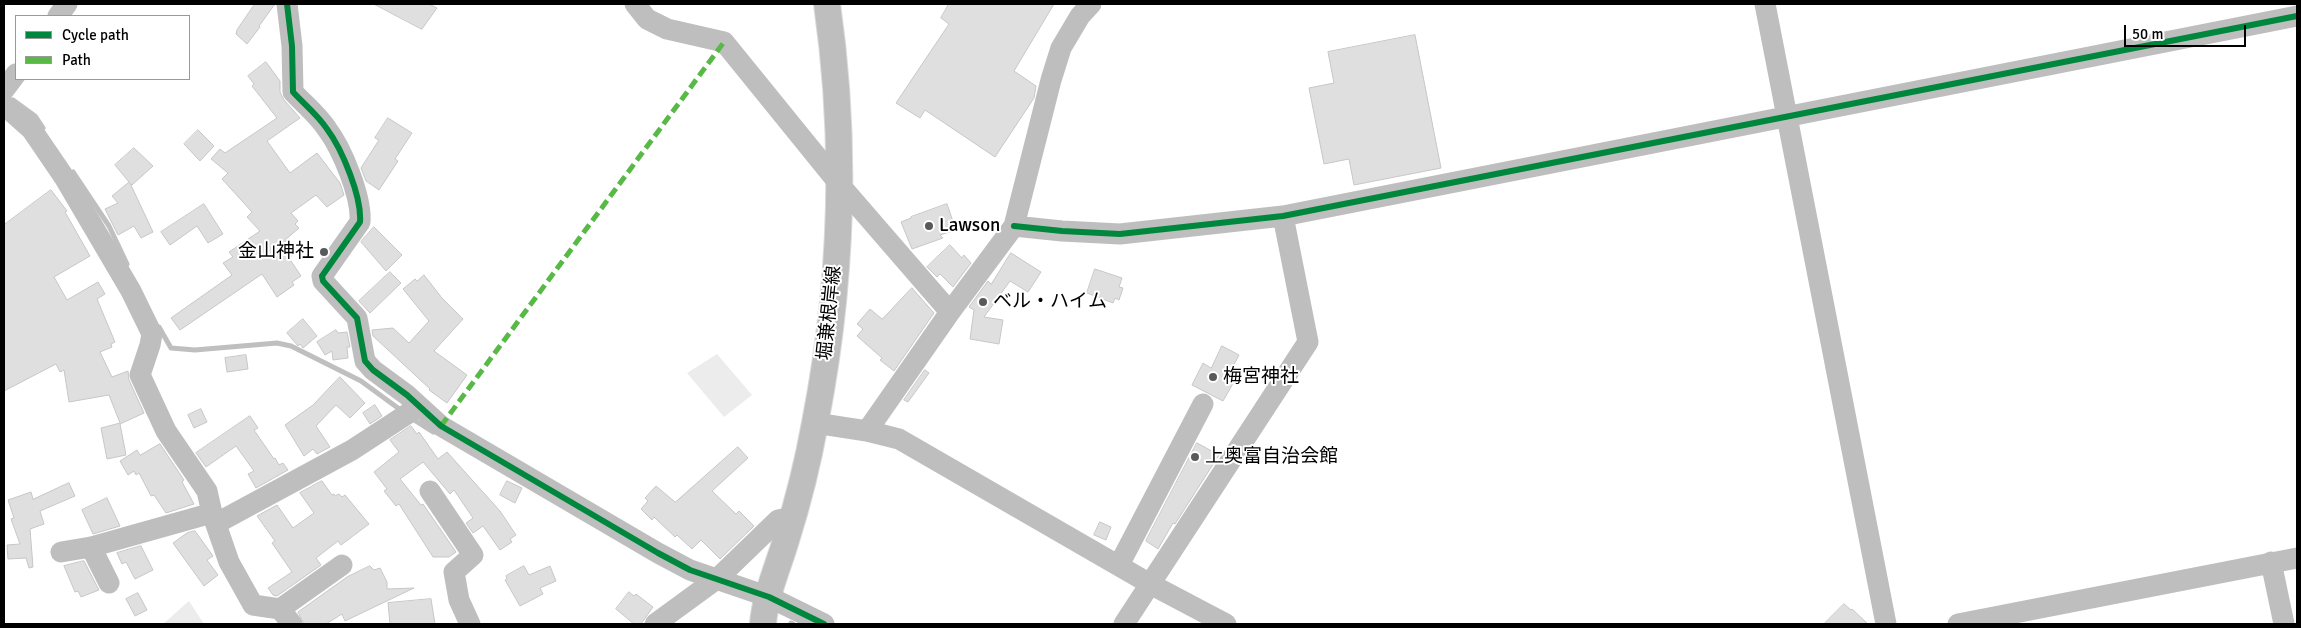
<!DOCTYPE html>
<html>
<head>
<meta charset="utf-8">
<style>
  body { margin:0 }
  #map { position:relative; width:2301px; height:628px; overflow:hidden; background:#fff; font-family:Signika,sans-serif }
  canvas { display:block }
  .frame { position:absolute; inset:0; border:5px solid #000; pointer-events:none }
  .legend { position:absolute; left:15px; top:15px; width:175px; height:65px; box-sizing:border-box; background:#fff; border:1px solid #999; margin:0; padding:6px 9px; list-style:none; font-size:15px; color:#000 }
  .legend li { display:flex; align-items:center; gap:10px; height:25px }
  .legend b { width:25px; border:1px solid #999 }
  .scale { position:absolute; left:2124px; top:25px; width:122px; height:22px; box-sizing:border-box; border:2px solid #000; border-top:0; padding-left:6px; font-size:15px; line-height:18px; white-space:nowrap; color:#000; -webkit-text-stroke:4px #fff; paint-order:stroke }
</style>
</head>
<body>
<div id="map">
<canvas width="2301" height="628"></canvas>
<div class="frame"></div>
<ul class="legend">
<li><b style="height:6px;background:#00873e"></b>Cycle path</li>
<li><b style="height:6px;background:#58b947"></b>Path</li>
</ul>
<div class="scale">50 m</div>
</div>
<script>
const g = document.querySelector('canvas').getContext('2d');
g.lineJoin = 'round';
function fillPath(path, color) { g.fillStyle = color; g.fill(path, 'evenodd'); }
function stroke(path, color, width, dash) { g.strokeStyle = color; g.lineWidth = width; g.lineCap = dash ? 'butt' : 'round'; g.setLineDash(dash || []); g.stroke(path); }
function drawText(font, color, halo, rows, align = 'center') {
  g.font = font + ' Signika,"Noto Sans JP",sans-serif'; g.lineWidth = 4; g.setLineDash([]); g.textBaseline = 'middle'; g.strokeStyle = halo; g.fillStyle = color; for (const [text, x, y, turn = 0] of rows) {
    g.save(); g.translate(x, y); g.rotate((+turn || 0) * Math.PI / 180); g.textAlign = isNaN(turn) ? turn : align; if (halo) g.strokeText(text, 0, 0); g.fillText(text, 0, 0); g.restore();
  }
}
const green = new Path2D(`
  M717 354 752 395 724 417 687 373Z
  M189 601 204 624H163Z`);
const stream = new Path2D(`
  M13 100 35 116 43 128
  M73 172 109 226 127 264
  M159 327 171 348 195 350 277 343 291 346 361 381 402 411
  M411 418 433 432
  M791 623 793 624`);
const building = new Path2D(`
  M255 4H275L259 26 260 27 247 44 236 34 237 30Z
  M374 4H429L437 8 422 29Z
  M949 4H1054L1014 71 1036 86 1034 98 995 157 925 110 920 118 896 103 949 24 941 18Z
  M1415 35 1441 168 1354 185 1349 159 1324 164 1309 88 1334 83 1328 52Z
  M266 62 280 81V92L284 100 300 118 267 141 290 173 317 153 340 183 344 195 327 207 316 195 291 213 298 221 295 224 299 228 285 240 294 254 289 258 301 276 292 282 294 285 277 297 262 274 180 330 171 318 232 275 223 263 233 257 229 252 260 231 247 217 252 212 222 179 228 173 211 159 220 149 225 153 277 118 252 86 254 84 248 76Z
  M388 118 412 133 395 159 398 161 379 190 366 181 361 168 379 140 375 138Z
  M198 130 214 146 200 161 184 144Z
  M134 148 153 166 132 185 130 183 153 232 141 238 134 226 118 235 105 209 118 203 112 196 129 182 115 165Z
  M51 190 67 211 65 212 90 256 54 277 67 300 98 282 105 294 97 299 115 342 111 344 112 347 100 352 112 377 128 371 129 380 144 413 120 424 126 455 107 459 101 428 120 423 109 395 69 402 64 370 60 372 56 364 4 391V225Z
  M204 204 223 234 208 243 197 226 170 245 161 232Z
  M947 204 956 230 940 235 943 238 912 249 901 222 911 218V217Z
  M374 227 402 255 386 271 361 242Z
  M950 245 962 258 964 255 971 263 953 287 940 274 937 277 927 267Z
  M1011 253 1041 272 1028 292 1010 281 984 317 1003 320 999 344 970 339 974 310 969 307 988 281 991 284Z
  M1095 269 1122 278 1119 287 1123 288 1119 300 1115 298 1113 303 1087 293Z
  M390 272 401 283 370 313 359 301Z
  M424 275 442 298 463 319 434 351 467 375 447 403 429 390 430 389 373 336 372 330 393 328 409 343 429 321 403 289 415 279 417 281Z
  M912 288 934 313 894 371 880 360 882 358 857 336 863 329 857 324 870 309 882 319Z
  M303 319 317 336 303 348 300 344 298 346 287 333Z
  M336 330 338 333 347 332 350 347H347L348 358 333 360 332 351 325 355 317 342Z
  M1222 346 1239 355 1228 376 1235 380 1223 401 1192 385 1203 363 1211 368Z
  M246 355 248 369 227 372 225 358Z
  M925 370 929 373 908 402 904 400Z
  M340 377 365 403 350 418 336 405 316 426 330 447 317 454 313 449 304 456 285 425 313 405Z
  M375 405 382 416 370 424 363 413Z
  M201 409 207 422 194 428 188 415Z
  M250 416 258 428 254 430 274 459 275 458 279 465 283 463 288 470 256 488 248 474 254 471 236 446 206 467 196 453Z
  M411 426 417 434 419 432 438 459 447 452 500 511 516 535 510 539 512 542 500 550 483 526 473 533 466 523 473 518 454 490 450 494 423 462 400 479 421 505 423 504 456 552 449 557H433L399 504 396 506 384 491 387 489 374 472 399 452 390 440Z
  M1197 443 1219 455 1175 524 1173 523 1158 549 1146 541Z
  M160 444 184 480 182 482 194 504 166 513 154 495 151 496 139 473 136 475 134 471 128 475 120 461 137 450 140 455Z
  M738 447 748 458 712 491 736 514 739 511 754 526 720 559 701 540 692 549 677 535 675 537 654 517 652 520 641 509 648 501 645 498 656 486 675 502Z
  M322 481 332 495 334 494 335 496 339 494 342 497 345 495 369 524 341 545 338 541 316 558 321 565 277 596 273 595 268 588 292 572 272 543 275 541 257 516 277 505 293 528 314 513 300 493Z
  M507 481 522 488 515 503 500 495Z
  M69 483 75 496 40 511 44 524 30 529 33 567 29 568 26 558 8 559 7 545 20 544 11 519 14 518 8 500 31 492 33 499Z
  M107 498 120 526 93 534 82 510Z
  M1100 522 1111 527 1106 540 1094 535Z
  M195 531 213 556 207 560 218 575 204 586 173 543 187 533Z
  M141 546 153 570 135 579 126 562 122 564 117 553Z
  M84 561 99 590 81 597 78 591 75 592 64 566Z
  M370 566 374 570 380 568 387 582V589L414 588 345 621 342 614 326 624H304L298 612 347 577Z
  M524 566 529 575 550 566 556 581 540 588 543 594 520 606 505 580 507 579 506 576Z
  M629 592 634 596 636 594 653 607 641 624H634L616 609Z
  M138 593 147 610 135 616 126 599Z
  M431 599 435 624H390L388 603Z
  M1844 604 1851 610 1852 609 1868 624H1824Z`);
const minor = new Path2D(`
  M287 4 292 46 293 92C304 104 318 115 327 129 342 149 362 197 360 222L322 276 323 281 357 318 365 361 373 370 407 395 441 426 658 553 690 570 769 597 824 624
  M635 4 647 19 667 29 724 42 840 185 950 312
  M1765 4 1886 624
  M58 16 67 4
  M4 90 16 74
  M4 105 32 130 64 177 131 291 152 334 150 345 140 375 166 431 207 491 212 513 229 562 253 605 280 609 292 624
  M1014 226 1062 231 1120 234 1283 216 2297 16
  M815 423 867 431 899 439 1152 585 1226 624
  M867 431 950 312 1014 226 1051 80 1061 48 1080 16 1091 4
  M430 491 473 555 454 572 459 600 470 624
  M217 523 352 450 418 407
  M91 547 109 583
  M61 552 91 547 212 513
  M2271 562 2284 624
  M1119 565 1203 404
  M280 609 342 565
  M655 624 718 578 778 520 793 517
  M1124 624 1308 342 1283 216
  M1958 624 2297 558`);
const major = new Path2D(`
  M763 624C765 596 778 567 786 540 798 502 808 462 815 423 842 285 847 143 827 4`);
const quiet = new Path2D(`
  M441 426 724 42`);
const cycleway = new Path2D(`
  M287 4 292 46 293 92C304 104 318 115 327 129 342 149 362 197 360 222L322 276 323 281 357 318 365 361 373 370 407 395 441 426 658 553 690 570 769 597 824 624
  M1014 226 1062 231 1120 234 1283 216 2297 16`);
const markers = [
  [929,226,5,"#595959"],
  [324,252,5,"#595959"],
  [983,302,5,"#595959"],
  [1213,377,5,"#595959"],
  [1195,457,5,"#595959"]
];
const poiNames = [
  ["Lawson",939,226],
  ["金山神社",314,252,"right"],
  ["ベル・ハイム",993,302],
  ["梅宮神社",1223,377],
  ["上奥富自治会館",1205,457]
];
const streetNames = [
  ["堀兼根岸線",830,313,-84]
];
fillPath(green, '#ececec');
stroke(stream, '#bfbfbf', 5);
fillPath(building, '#dfdfdf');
stroke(building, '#c7c7c7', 1);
stroke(major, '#dbdbdb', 28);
stroke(minor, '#bebebe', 21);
stroke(major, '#bebebe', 26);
stroke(quiet, '#58b947', 5, [10, 5]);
stroke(cycleway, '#00873e', 6);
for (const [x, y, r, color] of markers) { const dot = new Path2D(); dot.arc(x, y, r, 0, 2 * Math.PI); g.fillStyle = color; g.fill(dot); stroke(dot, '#fff', 2); }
drawText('19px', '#000', '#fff', poiNames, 'left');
drawText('19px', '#000', '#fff', streetNames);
</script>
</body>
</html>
